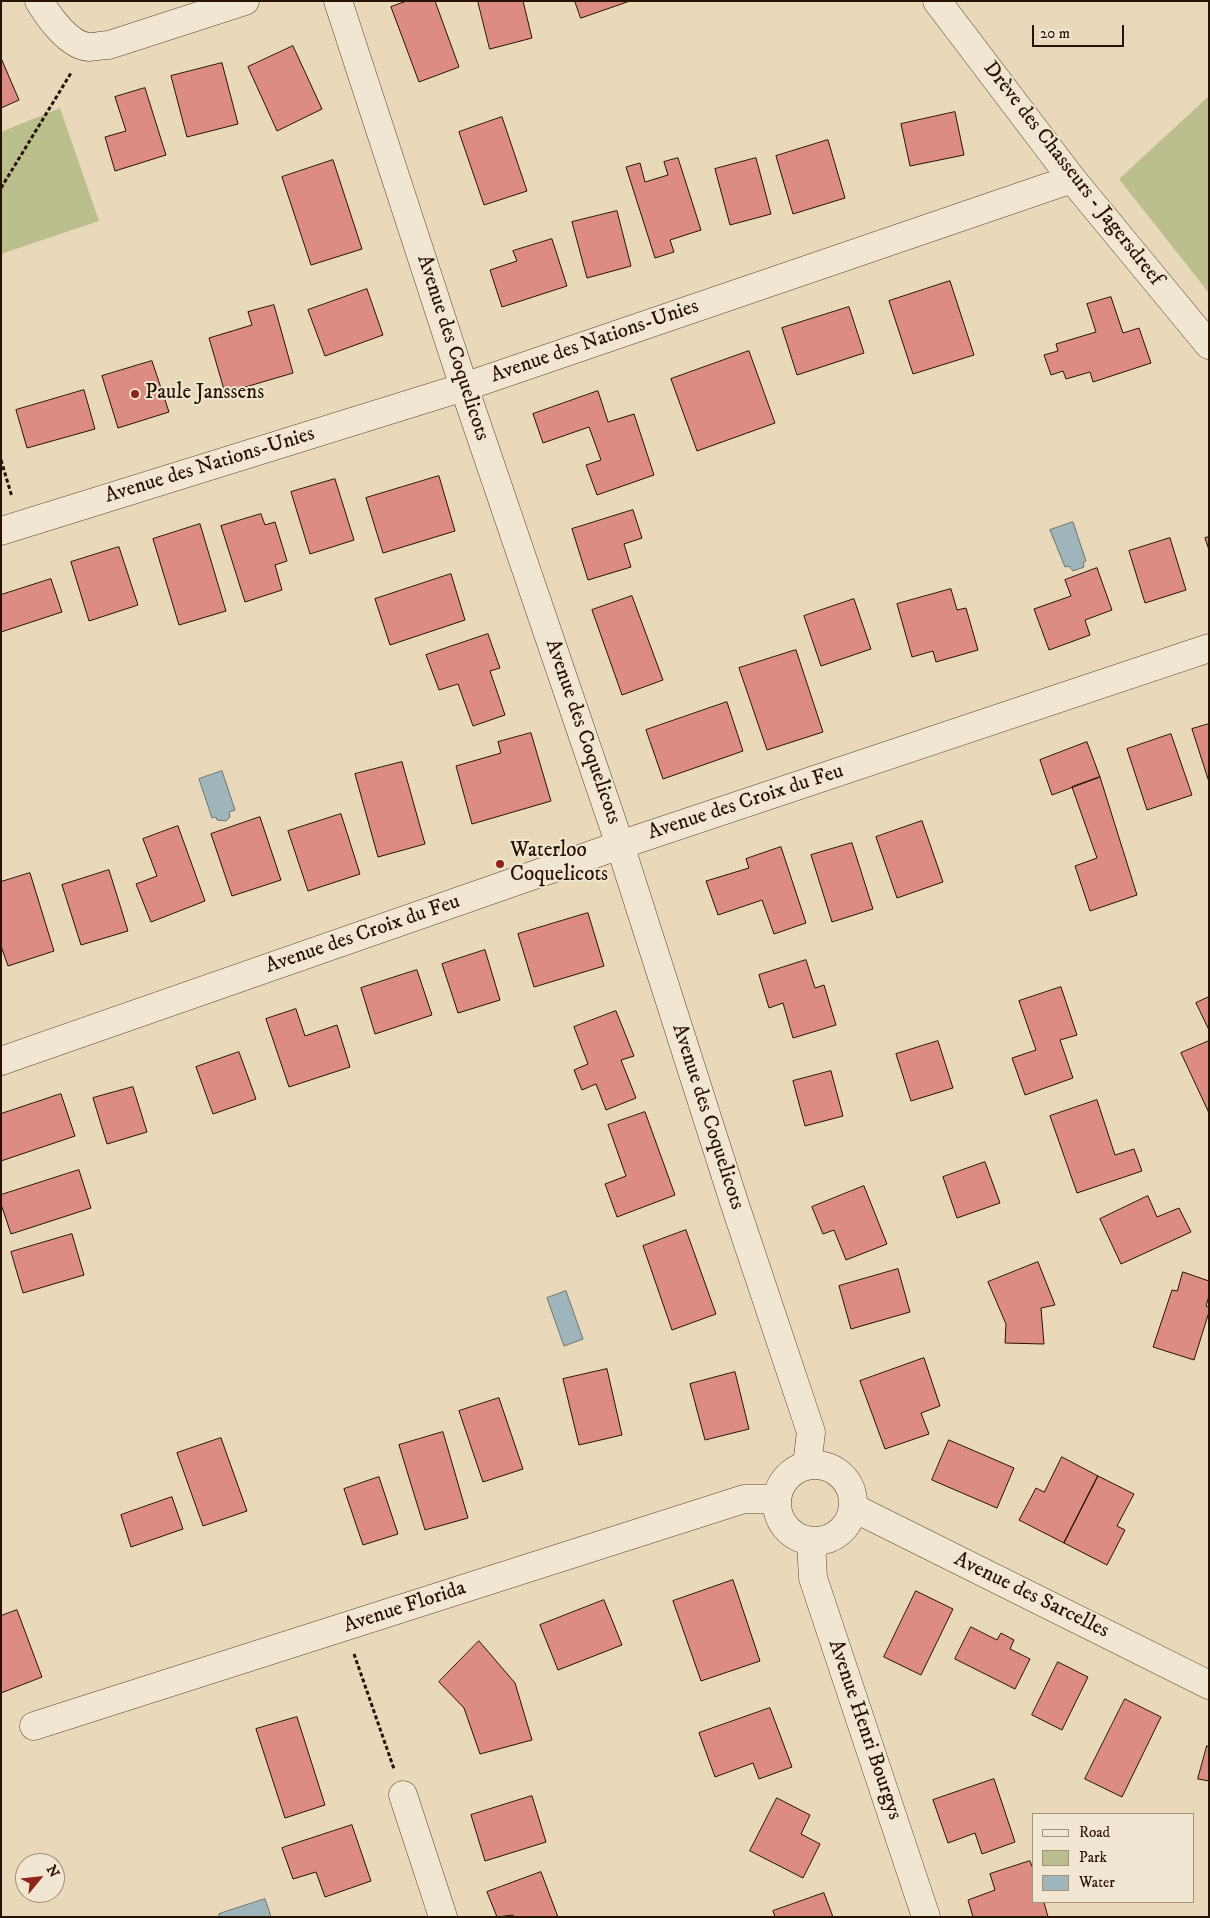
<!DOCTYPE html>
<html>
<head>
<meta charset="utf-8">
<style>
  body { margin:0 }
  #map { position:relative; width:1210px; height:1918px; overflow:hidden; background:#ead8ba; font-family:"IM FELL DW Pica",serif }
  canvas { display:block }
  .frame { position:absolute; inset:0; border:2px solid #281300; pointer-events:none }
  .legend { position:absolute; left:1032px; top:1813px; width:162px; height:90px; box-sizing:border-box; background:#f1e6d2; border:1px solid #a1927e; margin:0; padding:6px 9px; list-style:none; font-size:15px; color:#281300 }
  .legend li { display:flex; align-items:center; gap:10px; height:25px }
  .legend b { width:25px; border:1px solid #a1927e }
  .north { position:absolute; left:15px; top:1853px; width:50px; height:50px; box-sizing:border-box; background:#f1e6d2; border:1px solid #a1927e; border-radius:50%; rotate:62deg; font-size:14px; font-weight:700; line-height:20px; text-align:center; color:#281300 }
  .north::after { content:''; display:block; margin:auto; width:18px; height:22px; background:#8f2418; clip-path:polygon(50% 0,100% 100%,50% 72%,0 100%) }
  .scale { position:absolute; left:1032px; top:25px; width:92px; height:22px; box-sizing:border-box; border:2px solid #281300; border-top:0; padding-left:6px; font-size:15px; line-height:18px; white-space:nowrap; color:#281300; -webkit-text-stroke:4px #f1e6d2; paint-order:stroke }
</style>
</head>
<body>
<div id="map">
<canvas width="1210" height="1918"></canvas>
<div class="frame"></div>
<ul class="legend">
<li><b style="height:6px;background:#f1e6d2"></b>Road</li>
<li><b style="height:14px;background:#bbbe8d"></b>Park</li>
<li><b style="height:14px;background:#9eb6bb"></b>Water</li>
</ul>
<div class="north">N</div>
<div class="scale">20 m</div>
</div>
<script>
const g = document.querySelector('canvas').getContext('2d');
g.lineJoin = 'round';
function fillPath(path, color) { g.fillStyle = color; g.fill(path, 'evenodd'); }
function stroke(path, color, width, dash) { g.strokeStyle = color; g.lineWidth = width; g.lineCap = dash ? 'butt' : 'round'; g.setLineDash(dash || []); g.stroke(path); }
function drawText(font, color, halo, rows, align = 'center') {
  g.font = font + ' "IM FELL DW Pica",serif'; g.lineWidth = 4; g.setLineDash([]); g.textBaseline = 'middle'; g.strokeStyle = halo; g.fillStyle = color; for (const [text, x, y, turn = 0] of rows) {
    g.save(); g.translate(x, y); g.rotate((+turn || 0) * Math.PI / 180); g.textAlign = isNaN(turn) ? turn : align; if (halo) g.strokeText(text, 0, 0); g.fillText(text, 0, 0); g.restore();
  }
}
const green = new Path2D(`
  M1209 96V293L1119 179Z
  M60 108 99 221 1 254V132Z`);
const water = new Path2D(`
  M1073 522 1086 561 1083 563 1084 567 1073 571 1069 566 1065 567 1050 530Z
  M222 771 235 810 229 812 230 817 226 821 217 820 216 817 212 818 199 779Z
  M566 1291 583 1339 564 1346 547 1298Z
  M265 1899 271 1917H219V1914Z`);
const building = new Path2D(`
  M407 1H435L459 67 419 82 391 7Z
  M478 1H523L532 38 490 49Z
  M575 1H630L581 18Z
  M293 46 322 109 277 131 248 67Z
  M1 58 19 100 1 108Z
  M222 63 238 124 187 137 171 76Z
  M145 88 166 155 115 171 105 137 126 131 115 97Z
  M955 112 964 155 910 166 901 124Z
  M502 117 527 191 484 205 459 132Z
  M828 140 845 198 793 214 776 156Z
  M678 158 701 230 670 240 674 252 655 258 626 167 640 163 645 182 668 175 664 162Z
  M756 158 771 214 730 225 715 169Z
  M333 160 362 249 311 265 282 177Z
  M617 211 631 266 587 278 572 222Z
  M552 239 567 286 502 307 490 270 517 261 513 251Z
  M950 281 974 355 913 374 889 301Z
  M367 289 383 335 325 356 308 310Z
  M1111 297 1123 333 1139 328 1151 363 1093 382 1090 372 1066 379 1063 371 1051 375 1044 355 1058 351 1056 344 1096 332 1087 304Z
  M274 305 293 373 225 393 209 338 252 325 248 312Z
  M849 307 864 353 797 375 782 328Z
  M749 351 775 423 697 451 671 379Z
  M152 361 169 412 118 428 102 376Z
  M84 390 95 429 27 448 16 410Z
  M598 391 608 422 634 414 654 475 597 495 586 465 601 460 589 427 543 443 533 414Z
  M439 476 455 531 383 553 366 498Z
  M335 479 354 540 310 554 291 492Z
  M633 510 642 538 624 544 631 567 588 580 572 529Z
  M261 514 265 525 275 522 287 561 275 565 282 590 245 602 221 526Z
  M200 524 226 611 179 625 153 539Z
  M1209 537V550L1205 538Z
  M1170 538 1186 590 1145 603 1129 551Z
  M119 547 138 605 89 621 71 562Z
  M1097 568 1112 610 1085 620 1090 635 1049 650 1034 609 1071 596 1065 580Z
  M451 574 465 620 390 645 375 599Z
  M51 579 62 612 1 632V595Z
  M951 589 957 610 966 608 978 650 936 662 933 651 912 657 897 604Z
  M632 596 663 680 622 695 592 610Z
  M854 599 871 649 821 666 804 616Z
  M488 634 500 668 490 671 505 715 473 726 458 684 439 690 426 655Z
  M796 650 823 732 767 750 739 668Z
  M727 702 743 751 663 779 646 730Z
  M1209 724V782L1192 729Z
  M531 733 551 801 472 824 456 766 501 753 498 742Z
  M1171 734 1192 795 1147 810 1127 749Z
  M1087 742 1100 777 1052 795 1040 760Z
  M402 762 425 844 378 857 355 774Z
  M1100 777 1137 895 1090 911 1075 866 1097 858 1072 787Z
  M341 814 360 874 308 891 288 831Z
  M260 817 281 880 232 896 211 834Z
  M922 821 943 882 897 898 876 837Z
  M178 826 205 901 151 922 136 884 157 876 143 839Z
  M852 843 873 909 832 922 811 855Z
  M781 847 806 923 774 934 762 900 718 915 706 881 749 868 746 859Z
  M109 870 128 931 81 945 62 885Z
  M30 873 54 951 8 966 1 946V882Z
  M588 913 604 966 534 987 518 934Z
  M485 950 500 1000 458 1013 442 964Z
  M806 960 815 988 824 985 836 1025 793 1038 783 1003 769 1008 759 975Z
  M417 970 432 1015 375 1034 361 988Z
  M1061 987 1077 1035 1060 1040 1073 1078 1025 1095 1012 1058 1036 1050 1019 1001Z
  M1209 997V1030L1196 1003Z
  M296 1009 305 1036 337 1025 350 1067 289 1087 266 1019Z
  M616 1011 634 1056 621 1060 636 1098 606 1110 596 1084 582 1090 574 1070 588 1064 574 1027Z
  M938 1041 953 1088 911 1101 896 1054Z
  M1209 1041V1113L1181 1053Z
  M239 1052 256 1099 213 1114 196 1067Z
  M831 1071 843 1116 805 1126 793 1081Z
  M133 1087 147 1132 107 1144 93 1098Z
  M61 1094 75 1136 1 1161V1114Z
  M1097 1100 1115 1155 1134 1149 1142 1171 1077 1193 1050 1116Z
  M645 1112 675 1195 617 1217 605 1184 626 1176 608 1125Z
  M985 1162 1000 1203 957 1218 943 1177Z
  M79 1170 91 1208 11 1234 1 1204V1195Z
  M864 1186 887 1244 846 1260 834 1230 823 1234 812 1207Z
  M1148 1196 1157 1217 1179 1208 1191 1232 1121 1264 1100 1219Z
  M686 1230 716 1314 672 1330 643 1246Z
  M72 1234 84 1275 23 1293 11 1252Z
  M1038 1262 1055 1305 1041 1308 1044 1344 1005 1343 1006 1324 988 1282Z
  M898 1269 910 1312 851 1329 839 1286Z
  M1183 1272 1209 1281V1296L1206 1306 1209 1307V1312L1194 1360 1153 1347 1172 1290 1177 1291Z
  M924 1358 940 1406 921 1413 929 1434 885 1449 860 1381Z
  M607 1369 622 1435 579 1445 563 1379Z
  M735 1372 749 1429 705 1440 690 1384Z
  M499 1398 523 1469 483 1482 459 1411Z
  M443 1432 468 1518 425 1530 399 1445Z
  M221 1438 247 1511 203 1526 177 1453Z
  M949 1440 1014 1468 997 1508 932 1480Z
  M1062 1457 1098 1476 1064 1543 1019 1520 1036 1488 1044 1492Z
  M1098 1476 1134 1494 1117 1526 1125 1530 1107 1565 1064 1543Z
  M379 1477 398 1534 363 1545 344 1489Z
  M172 1497 183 1529 131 1547 121 1515Z
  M733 1580 760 1661 701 1681 673 1601Z
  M916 1591 953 1609 921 1675 884 1657Z
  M604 1600 622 1645 558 1670 540 1625Z
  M17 1610 42 1677 1 1693V1616Z
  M971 1627 997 1640 1001 1633 1014 1640 1010 1649 1030 1659 1015 1689 955 1659Z
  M479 1641 515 1683 532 1740 480 1754 464 1708 439 1682Z
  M1058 1662 1088 1677 1062 1730 1032 1715Z
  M1125 1699 1161 1717 1122 1797 1085 1779Z
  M770 1708 792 1767 759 1779 753 1763 715 1777 699 1733Z
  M297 1717 325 1805 285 1818 256 1729Z
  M1207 1746 1209 1747V1781L1198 1779Z
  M994 1779 1015 1842 982 1854 975 1833 948 1843 933 1800Z
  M532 1796 546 1842 485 1861 471 1815Z
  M777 1798 810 1815 801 1834 820 1844 803 1878 750 1851Z
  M352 1825 371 1881 325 1897 316 1872 293 1879 282 1848Z
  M1030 1861 1034 1871V1902H1044L1048 1917H973L968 1900 995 1890 990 1874Z
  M541 1872 558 1917H514L513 1915 497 1917 487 1892Z
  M824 1893 833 1917H775L773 1911Z`);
const path = new Path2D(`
  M1 188 71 73
  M1 460 12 497
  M354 1654 394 1769`);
const minor = new Path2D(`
  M39 1C48 16 69 46 89 47 95 47 103 45 109 45L245 1
  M338 1 464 387 620 845 735 1205 811 1432 807 1465
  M937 1 1072 179 1209 345
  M1 531 464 387 1072 179
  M1 1061 620 845 1209 648
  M777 1503a38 38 0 1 1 76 0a38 38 0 1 1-76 0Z
  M854 1508 1209 1685
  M811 1542 813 1578 926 1917
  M34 1726 744 1499H776
  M403 1795 443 1917`);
const markers = [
  [135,394,5,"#8f2418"],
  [500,864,5,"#8f2418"]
];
const streetNames = [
  ["Drève des Chasseurs - Jagersdreef",1072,174,52],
  ["Avenue des Nations-Unies",595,342,-19],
  ["Avenue des Coquelicots",452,348,72],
  ["Avenue des Nations-Unies",210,466,-17],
  ["Avenue des Coquelicots",582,732,71],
  ["Avenue des Croix du Feu",746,803,-18],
  ["Avenue des Croix du Feu",363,935,-19],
  ["Avenue des Coquelicots",707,1117,72],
  ["Avenue des Sarcelles",1031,1596,26],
  ["Avenue Florida",405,1608,-18],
  ["Avenue Henri Bourgys",864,1730,71]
];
const poiNames = [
  ["Paule Janssens",145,394],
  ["Waterloo",510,852],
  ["Coquelicots",510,876]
];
fillPath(green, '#bbbe8d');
fillPath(water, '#9eb6bb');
stroke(water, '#6f7570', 1);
fillPath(building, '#dc8c85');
stroke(building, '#281300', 1);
stroke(minor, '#58442e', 29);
stroke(path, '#281300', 3, [4, 2.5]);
stroke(minor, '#f1e6d2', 28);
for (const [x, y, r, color] of markers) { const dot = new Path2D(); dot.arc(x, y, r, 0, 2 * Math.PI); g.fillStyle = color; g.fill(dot); stroke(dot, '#f1e6d2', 2); }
drawText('21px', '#281300', '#f1e6d2', streetNames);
drawText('21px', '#281300', '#f1e6d2', poiNames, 'left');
</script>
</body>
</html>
